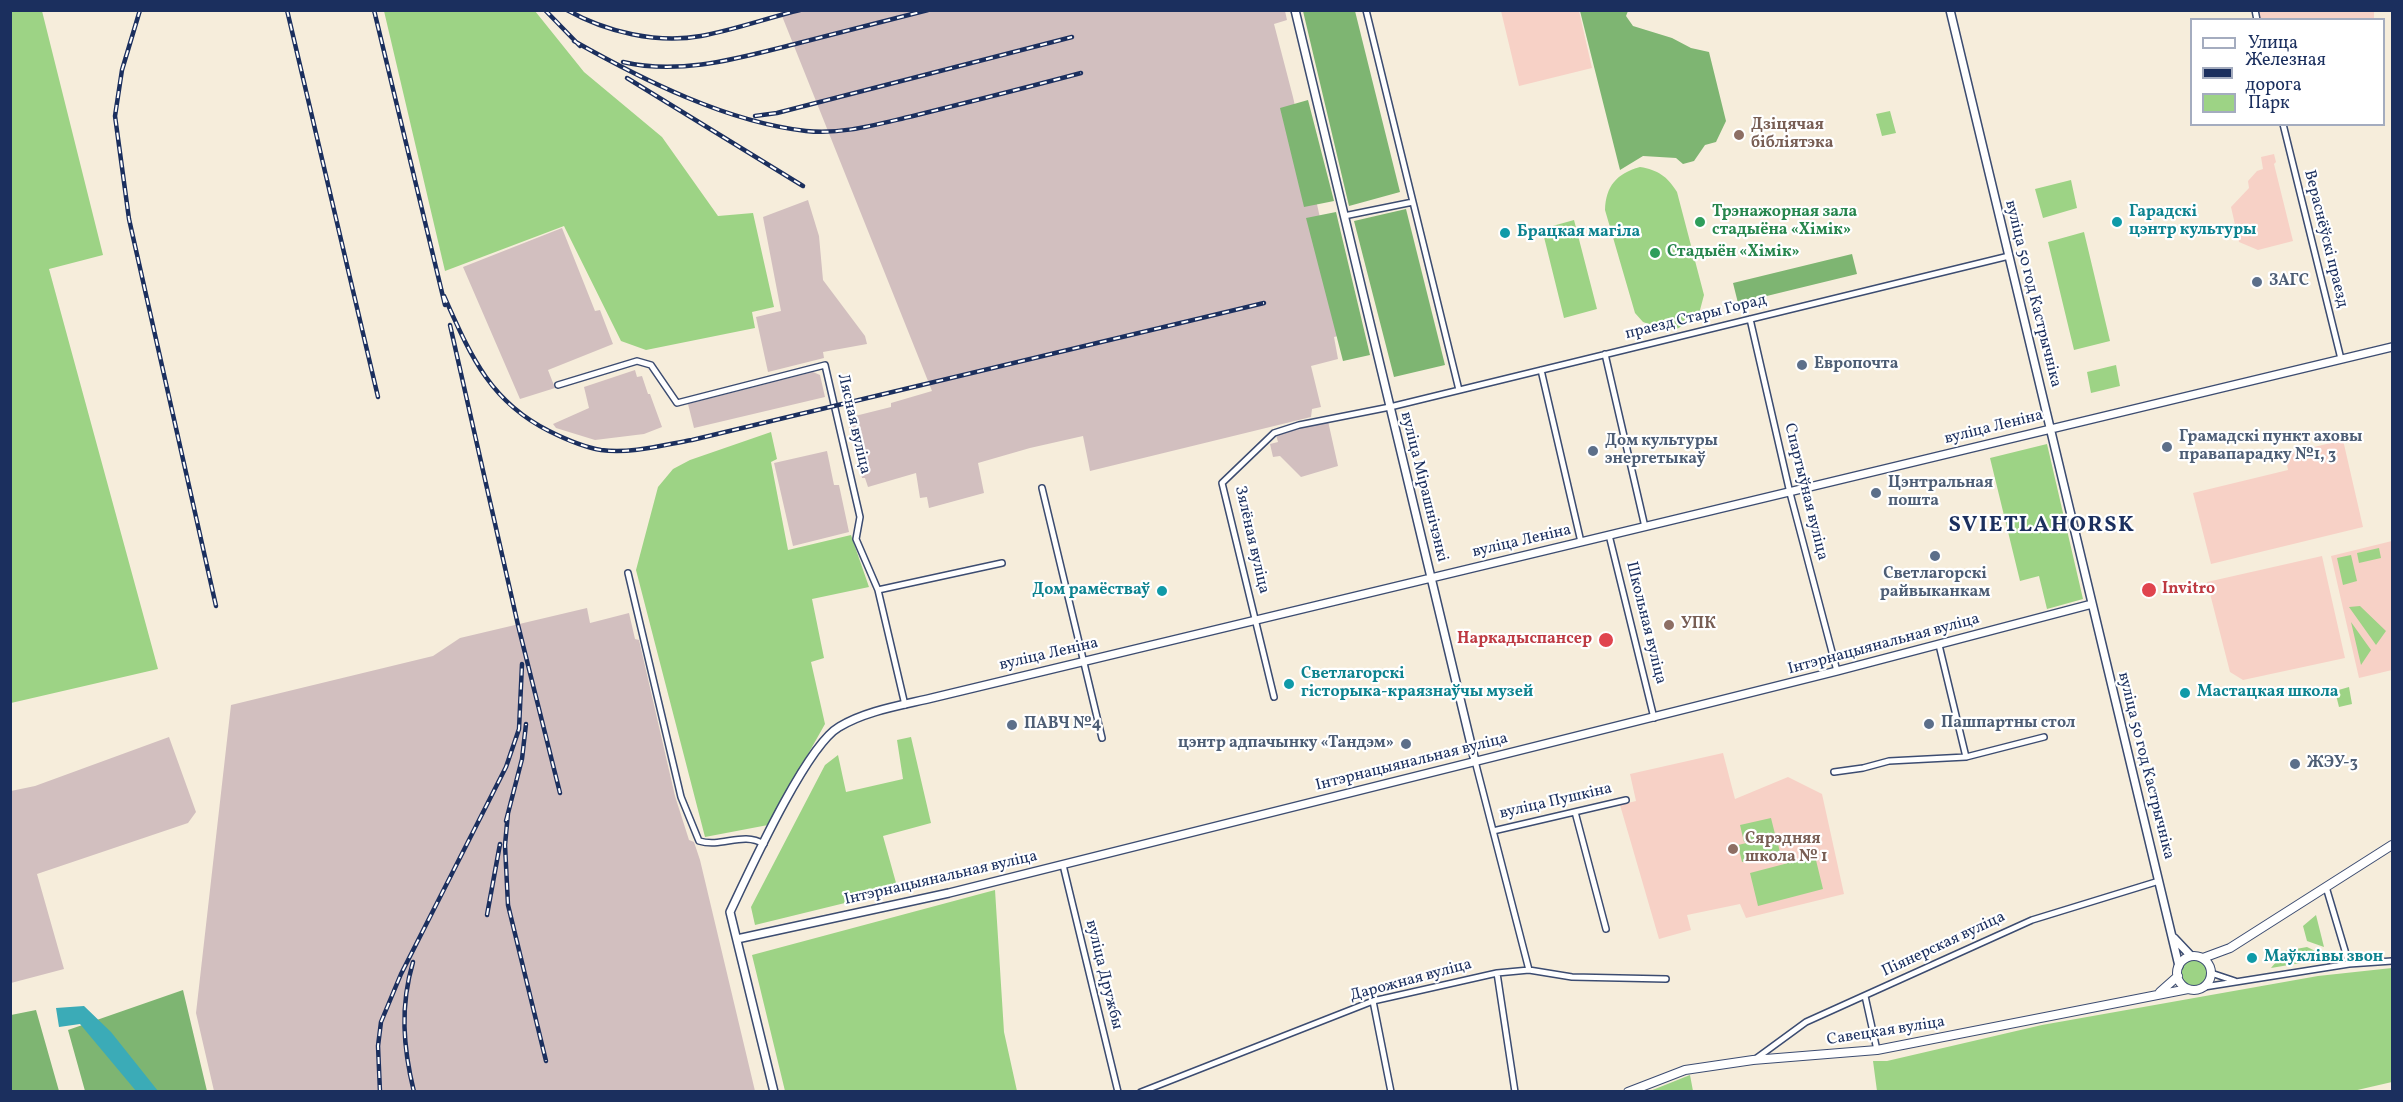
<!DOCTYPE html>
<html>
<head>
<meta charset="utf-8">
<style>
  body { margin:0 }
  #map { position:relative; width:2403px; height:1102px; overflow:hidden; background:#f6eddb; font-family:Vollkorn,serif }
  canvas { display:block }
  .frame { position:absolute; inset:0; border:12px solid #1b2f5e; pointer-events:none }
  .legend { position:absolute; left:2190px; top:18px; width:195px; height:108px; box-sizing:border-box; background:#fff; border:2px solid #a4acbf; margin:0; padding:8px 10px; list-style:none; font-size:18px; color:#1b2f5e }
  .legend li { display:flex; align-items:center; gap:12px; height:30px }
  .legend b { width:30px; border:2px solid #a4acbf }
</style>
</head>
<body>
<div id="map">
<canvas width="2403" height="1102"></canvas>
<div class="frame"></div>
<ul class="legend">
<li><b style="height:8px;background:#fff"></b>Улица</li>
<li><b style="height:8px;background:#1b2f5e"></b>Железная дорога</li>
<li><b style="height:16px;background:#9dd385"></b>Парк</li>
</ul>
</div>
<script>
const g = document.querySelector('canvas').getContext('2d');
g.lineJoin = 'round';
function fillPath(path, color) { g.fillStyle = color; g.fill(path, 'evenodd'); }
function stroke(path, color, width, dash) { g.strokeStyle = color; g.lineWidth = width; g.lineCap = dash ? 'butt' : 'round'; g.setLineDash(dash || []); g.stroke(path); }
function drawText(font, color, halo, rows, align = 'center') {
  g.font = font + ' Vollkorn,serif'; g.lineWidth = 4.5; g.setLineDash([]); g.textBaseline = 'middle'; g.strokeStyle = halo; g.fillStyle = color; for (const [text, x, y, turn = 0] of rows) {
    g.save(); g.translate(x, y); g.rotate((+turn || 0) * Math.PI / 180); g.textAlign = isNaN(turn) ? turn : align; if (halo) g.strokeText(text, 0, 0); g.fillText(text, 0, 0); g.restore();
  }
}
const built = new Path2D(`
  M1501 11H1579L1592 68 1519 86Z
  M2258 11H2374V19H2260Z
  M2274 154 2276 162 2274 164 2293 241 2258 250 2239 242 2231 207 2249 188 2248 181 2257 171 2263 169 2261 157Z
  M2343 440 2363 527 2211 564 2193 493 2288 470 2285 454Z
  M2392 541V670L2359 678 2331 556Z
  M2322 556 2345 658 2243 680 2230 672 2207 582Z
  M1723 753 1735 799 1788 777 1822 794 1844 894 1746 918 1740 904 1687 915 1691 930 1659 939 1620 805 1636 801 1630 774Z`);
const industrial = new Path2D(`
  M780 11H1285L1287 20 1274 24 1293 97 1346 334 1334 337 1338 359 1311 366 1321 407 1312 409 1311 417 1090 471 1083 436 1030 448 978 463 984 493 929 508 927 497 920 498 916 473 868 487 865 478H862L847 418 891 407V403L932 391Z
  M808 200 819 236 823 280 865 336 867 344 823 352 824 358 768 372 756 317 781 311 763 217Z
  M562 228 595 311 600 310 613 344 548 370 555 388 520 399 463 267Z
  M635 370 637 377 642 376 648 394H650L662 427 644 434 595 440 556 428 553 424 589 408 584 387Z
  M813 372 820 375 825 397 694 428 688 404Z
  M1328 421 1338 466 1301 477 1280 456 1273 457 1270 444 1278 442 1276 435Z
  M827 451 834 485H839L849 532 793 546 774 463Z
  M587 608 590 623 629 613 635 639 639 640 675 796 689 840 694 842 700 860 755 1091H214L196 1013 231 705 433 656 460 638Z
  M169 737 196 812 188 823 37 874 64 969 11 983V791L35 786Z`);
const green = new Path2D(`
  M10 11H42L103 255 49 269 158 669 11 703Z
  M384 11H535L584 72 662 137 718 216 753 213 774 307 752 312 755 328 646 350 621 341 564 226 445 271Z
  M1890 111 1896 133 1882 136 1876 114Z
  M1640 167C1658 170 1667 176 1677 192L1704 295 1700 310 1690 321 1677 329 1665 330 1643 322 1635 313 1605 210C1606 186 1616 174 1640 167Z
  M2071 180 2077 208 2043 218 2035 189Z
  M1574 220 1597 309 1564 318 1542 229Z
  M2084 232 2110 341 2074 350 2048 242Z
  M2116 365 2120 386 2091 393 2087 372Z
  M771 432 777 459 771 462 788 550 851 535 869 587 812 599 824 658 811 662 825 724 768 825 705 837 636 570 658 487 673 469 690 460Z
  M2047 444 2083 599 2047 609 2039 576 2020 581 1990 458Z
  M2379 548 2381 558 2359 563 2357 553Z
  M2351 555 2357 581 2343 585 2337 558Z
  M2360 606 2386 631 2376 645 2349 607Z
  M2351 622 2371 650 2361 665Z
  M2349 687 2352 704 2339 707 2335 691Z
  M911 737 931 823 883 836 898 890 755 925 751 907 825 765 838 755 846 792 903 779 897 740Z
  M1771 818 1775 834 1744 842 1740 825Z
  M1776 836 1780 852 1742 862 1738 845Z
  M1815 856 1823 889 1758 906 1750 873Z
  M995 890 1004 1032 1017 1091H785L752 955Z
  M2316 915 2324 947 2307 941 2303 926Z
  M2307 947 2330 958 2271 968 2285 951Z
  M2180 973a14 14 0 1 1 28 0a14 14 0 1 1-28 0Z
  M2392 968V1082L2353 1091H1877L1873 1061H1887L2042 1025 2318 976Z
  M1690 1075 1693 1091H1650Z`);
const forest = new Path2D(`
  M1303 11H1355L1400 192 1349 206Z
  M1580 11H1628L1626 16 1633 26 1672 38 1691 48 1709 52 1726 121 1716 142 1705 145 1694 161 1683 164 1676 158 1643 156 1620 170Z
  M1308 100 1334 201 1304 207 1280 108Z
  M1406 209 1445 365 1394 377 1354 221Z
  M1336 212 1370 355 1343 361 1306 218Z
  M1852 254 1857 274 1738 303 1733 283Z
  M183 990 207 1091H85L68 1030Z
  M36 1010 59 1091H11V1015Z`);
const water = new Path2D(`
  M84 1006 111 1032 158 1091H136L80 1024 59 1027 56 1008Z`);
const minor = new Path2D(`
  M1366 10 1459 390
  M2255 10 2257 20
  M2283 124 2341 359
  M1344 216 1413 202
  M1750 319 1790 493 1837 671
  M1605 354 1645 527
  M1541 370 1581 542
  M558 385 637 361 651 365 677 403 825 365 860 517 856 539 878 590 905 705
  M1042 488 1102 738
  M1609 535 1654 718
  M628 573 681 797 699 841C723 848 742 831 764 844
  M878 590 1002 563
  M1939 645 1966 757
  M1274 697 1222 483 1274 433 1299 425 1390 407 2009 256
  M1475 761 1529 970
  M1834 772 1863 768 1889 761 1966 757 2044 737
  M1575 812 1606 929
  M1493 831 1626 800
  M1063 865 1118 1092
  M2326 887 2349 964
  M1497 973 1515 1092
  M2211 973 2235 981
  M2204 987 2349 964 2392 961
  M1865 996 1877 1050
  M1373 1001 1391 1092
  M1754 1060 1806 1022 2032 920 2159 881
  M1141 1092 1373 1001 1497 973 1529 970 1572 977 1666 979`);
const tertiary = new Path2D(`
  M1295 10 1475 761
  M1950 10 2179 966
  M2174 938 2191 956
  M737 939 949 893 1837 671 2092 604
  M774 1092 730 912C749 872 806 746 839 727 867 710 904 705 936 697L2392 347`);
const secondary = new Path2D(`
  M2177 973a17 17 0 1 1 34 0a17 17 0 1 1-34 0Z
  M2203 958 2230 948 2392 845
  M2160 992 2178 976
  M1628 1092 1685 1070 1753 1060 1877 1050 2188 989`);
const rail = new Path2D(`
  M140 10 122 70 115 116 129 219 216 606
  M287 10 378 397
  M374 10 445 305
  M545 10 580 46
  M567 10C606 32 657 44 701 36 734 30 767 18 800 10
  M574 41C643 80 727 122 806 131 842 135 878 124 913 116 969 102 1025 88 1081 73
  M623 62C682 76 742 57 799 43 842 32 885 21 928 10
  M627 78 803 186
  M755 116 777 113 1072 37
  M444 296C470 354 489 401 549 431 565 439 583 447 601 450 631 454 663 445 692 440L1264 303
  M450 325 518 625 560 793
  M508 813 505 845 508 905 546 1061
  M506 821 522 759 526 724
  M487 915 500 844
  M413 962C400 1006 403 1047 414 1092
  M380 1092 378 1046 381 1022 401 974 506 767 519 729 522 664`);
const markers = [
  [1739,135,6,"#8d6e63"],
  [1700,222,6,"#2e9e5b"],
  [2117,222,6,"#0f9aa8"],
  [1505,233,6,"#0f9aa8"],
  [1655,253,6,"#2e9e5b"],
  [2257,282,6,"#5c6f8a"],
  [1802,365,6,"#5c6f8a"],
  [2167,447,6,"#5c6f8a"],
  [1593,451,6,"#5c6f8a"],
  [1876,493,6,"#5c6f8a"],
  [1935,556,6,"#5c6f8a"],
  [2149,590,8,"#e0444e"],
  [1162,591,6,"#0f9aa8"],
  [1669,625,6,"#8d6e63"],
  [1606,640,8,"#e0444e"],
  [1289,684,6,"#0f9aa8"],
  [2185,693,6,"#0f9aa8"],
  [1929,724,6,"#5c6f8a"],
  [1012,725,6,"#5c6f8a"],
  [1406,744,6,"#5c6f8a"],
  [2295,764,6,"#5c6f8a"],
  [1733,849,6,"#8d6e63"],
  [2252,958,6,"#0f9aa8"]
];
const educationNames = [
  ["Дзіцячая",1751,126],
  ["бібліятэка",1751,144],
  ["УПК",1681,625],
  ["Сярэдняя",1745,840],
  ["школа № 1",1745,858]
];
const leisureNames = [
  ["Трэнажорная зала",1712,213],
  ["стадыёна «Хімік»",1712,231],
  ["Стадыён «Хімік»",1667,253]
];
const cultureNames = [
  ["Гарадскі",2129,213],
  ["цэнтр культуры",2129,231],
  ["Брацкая магіла",1517,233],
  ["Дом рамёстваў",1150,591,"right"],
  ["Светлагорскі",1301,675],
  ["гісторыка-краязнаўчы музей",1301,693],
  ["Мастацкая школа",2197,693],
  ["Маўклівы звон",2264,958]
];
const streetNames = [
  ["Вераснёўскі праезд",2325,239,76],
  ["вуліца 50 год Кастрычніка",2032,294,76],
  ["праезд Стары Горад",1696,318,-14],
  ["Лясная вуліца",853,424,77],
  ["вуліца Леніна",1994,428,-14],
  ["вуліца Мірашнічэнкі",1423,487,76],
  ["Спартыўная вуліца",1805,492,76],
  ["Зялёная вуліца",1251,540,77],
  ["вуліца Леніна",1522,542,-13],
  ["Школьная вуліца",1645,623,76],
  ["Інтэрнацыянальная вуліца",1884,645,-15],
  ["вуліца Леніна",1049,655,-13],
  ["Інтэрнацыянальная вуліца",1412,763,-14],
  ["вуліца 50 год Кастрычніка",2145,766,76],
  ["вуліца Пушкіна",1556,802,-13],
  ["Інтэрнацыянальная вуліца",941,879,-13],
  ["Піянерская вуліца",1944,945,-25],
  ["вуліца Дружбы",1103,975,76],
  ["Дарожная вуліца",1411,981,-15],
  ["Савецкая вуліца",1886,1032,-9]
];
const serviceNames = [
  ["ЗАГС",2269,282],
  ["Европочта",1814,365],
  ["Грамадскі пункт аховы",2179,438],
  ["правапарадку №1, 3",2179,456],
  ["Дом культуры",1605,442],
  ["энергетыкаў",1605,460],
  ["Цэнтральная",1888,484],
  ["пошта",1888,502],
  ["Светлагорскі",1935,575,"center"],
  ["райвыканкам",1935,593,"center"],
  ["Пашпартны стол",1941,724],
  ["ПАВЧ №4",1024,725],
  ["цэнтр адпачынку «Тандэм»",1394,744,"right"],
  ["ЖЭУ-3",2307,764]
];
const healthNames = [
  ["Invitro",2162,590],
  ["Наркадыспансер",1592,640,"right"]
];
const districtNames = [
  ["SVIETLAHORSK",2042,527]
];
fillPath(built, '#f7d1c6');
fillPath(industrial, '#d2bfbf');
fillPath(green, '#9dd385');
fillPath(forest, '#7eb572');
fillPath(water, '#3babb7');
stroke(minor, '#3c4c71', 8);
stroke(tertiary, '#3c4c71', 10);
stroke(secondary, '#3c4c71', 10);
stroke(minor, '#fff', 5);
stroke(tertiary, '#fff', 7);
stroke(secondary, '#fff', 8);
stroke(rail, '#1b2f5e', 4.5);
stroke(rail, '#fff', 2, [7]);
for (const [x, y, r, color] of markers) { const dot = new Path2D(); dot.arc(x, y, r, 0, 2 * Math.PI); g.fillStyle = color; g.fill(dot); stroke(dot, '#fff', 2); }
drawText('bold 16px', '#785e54', '#fff', educationNames, 'left');
drawText('bold 16px', '#27864d', '#fff', leisureNames, 'left');
drawText('bold 16px', '#0d838f', '#fff', cultureNames, 'left');
drawText('16px', '#1b2f5e', '#fff', streetNames);
drawText('bold 16px', '#4e5e75', '#fff', serviceNames, 'left');
drawText('bold 16px', '#be3a42', '#fff', healthNames, 'left');
g.letterSpacing = '1.5px';
drawText('bold 22px', '#1b2f5e', '#fff', districtNames);
g.letterSpacing = '0px';
</script>
</body>
</html>
